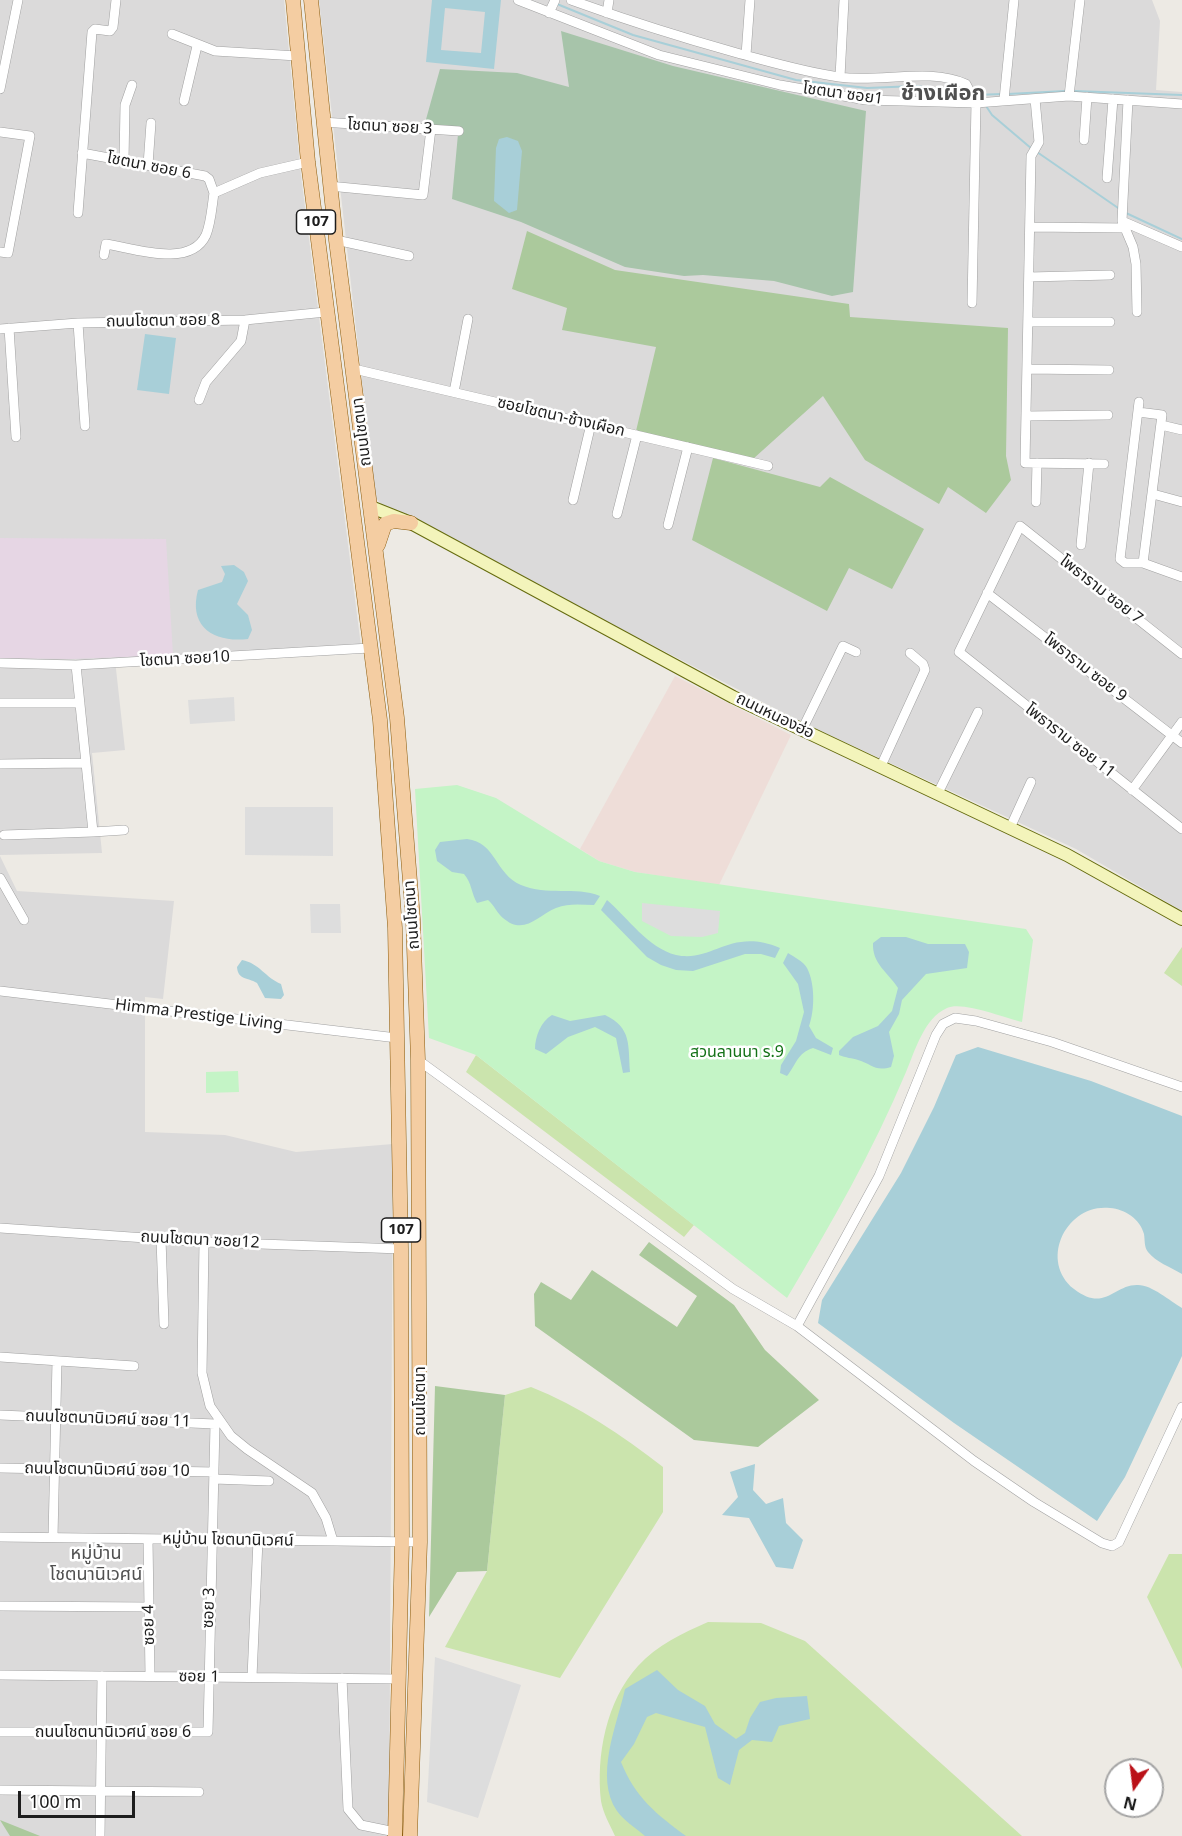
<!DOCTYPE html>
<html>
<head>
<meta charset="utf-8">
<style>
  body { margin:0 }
  #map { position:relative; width:1182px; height:1836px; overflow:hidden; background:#edeae4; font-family:"Noto Sans",sans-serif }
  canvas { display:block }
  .north { position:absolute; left:1104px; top:1758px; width:60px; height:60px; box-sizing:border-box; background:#fff; border:2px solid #a5a5a5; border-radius:50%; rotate:194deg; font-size:16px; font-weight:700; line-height:24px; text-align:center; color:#1d1d1d }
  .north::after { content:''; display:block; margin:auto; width:21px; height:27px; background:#ba1118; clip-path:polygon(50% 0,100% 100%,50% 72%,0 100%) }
  .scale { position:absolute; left:18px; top:1791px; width:117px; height:27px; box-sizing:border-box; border:3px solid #1d1d1d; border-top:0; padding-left:8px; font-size:18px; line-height:21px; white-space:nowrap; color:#1d1d1d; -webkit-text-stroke:4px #fff; paint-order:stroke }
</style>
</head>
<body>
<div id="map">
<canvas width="1182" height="1836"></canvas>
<div class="north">N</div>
<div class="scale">100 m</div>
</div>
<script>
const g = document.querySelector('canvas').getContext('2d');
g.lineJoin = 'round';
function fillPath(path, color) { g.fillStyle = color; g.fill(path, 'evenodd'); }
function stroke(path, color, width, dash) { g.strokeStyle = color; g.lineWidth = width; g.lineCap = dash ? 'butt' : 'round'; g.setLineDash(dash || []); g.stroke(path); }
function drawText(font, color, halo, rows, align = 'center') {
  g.font = font + ' "Noto Sans","Noto Sans Thai",sans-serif'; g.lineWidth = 5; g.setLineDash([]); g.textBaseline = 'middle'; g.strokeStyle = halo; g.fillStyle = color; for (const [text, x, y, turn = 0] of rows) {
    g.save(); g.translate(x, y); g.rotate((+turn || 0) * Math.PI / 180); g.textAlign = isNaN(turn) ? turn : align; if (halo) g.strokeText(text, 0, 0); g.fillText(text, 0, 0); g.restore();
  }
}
const residential = new Path2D(`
  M0 0H284L301 176 361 646 115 660 125 750 92 753 102 853 0 855Z
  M319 0H1152L1160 21 1156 90 1182 92V911L1076 849 797 720 382 505 375 497Z
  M0 856 17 891 174 901 163 999 145 997V1132L225 1135 296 1152 393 1144 389 1836H0Z`);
const industrial = new Path2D(`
  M0 538 166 539 173 655 72 659 0 658Z`);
const military = new Path2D(`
  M675 676 791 735 719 885 635 872 599 861 580 849Z`);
const grass = new Path2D(`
  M1182 947V986L1164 973Z
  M476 1055 694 1225 684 1237 466 1072Z
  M531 1387C579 1406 622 1435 663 1467V1512L560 1678 445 1647 487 1571 505 1395Z
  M1169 1554H1182V1669L1147 1597Z
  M708 1622 761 1623 805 1641 1022 1836H615C610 1825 603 1813 601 1801 596 1756 606 1701 638 1666 657 1645 683 1633 708 1622Z`);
const forest = new Path2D(`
  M527 231 615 270 849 304 850 317 1008 328 1006 456 1011 480 986 513 948 487 939 504 865 460 823 396 753 459 636 431 656 347 562 330 567 308 512 289Z
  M713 458 820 487 830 477 924 529 892 589 849 568 827 611 692 540Z
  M649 1242 734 1305 765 1350 819 1400 758 1447 694 1440 535 1326 534 1294 541 1282 571 1300 592 1270 677 1327 697 1296 639 1255Z
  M435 1386 505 1395 487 1571 457 1572 429 1617Z
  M0 1820 40 1836H10Z`);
const cemetery = new Path2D(`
  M561 31 673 66 866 111 853 292 832 296 774 281 703 275 684 276 625 267 521 222 452 199 458 134 425 123 440 69 517 73 569 87Z`);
const park = new Path2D(`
  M457 785 496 798 599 861 635 872 1026 929 1033 940 1022 1022C1004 1018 963 1001 947 1008 924 1018 915 1051 906 1072 873 1151 831 1224 787 1298L476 1055 429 1038 415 789Z
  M238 1071 239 1092 206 1093V1072Z`);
const parking = new Path2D(`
  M234 697 235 721 190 724 188 700Z
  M245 807H333V856L245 855Z
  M642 903 720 911 718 933 702 937 671 936 642 921Z
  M310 904H340L341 933H311Z
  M435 1657 521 1685 478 1818 427 1802Z`);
const water = new Path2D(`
  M432 0H501L494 69 426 62ZM445 8 485 12 481 53 441 50Z
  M507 137 518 141 522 151 517 210 509 213 494 201 496 148 499 139Z
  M145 334 176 338 169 394 137 390Z
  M234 565 244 572 248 581 237 604 248 615 252 630 248 639C214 643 188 627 198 590L222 582 225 574 221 566Z
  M467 839C496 842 495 874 521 885 547 896 575 886 600 896L594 905C581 905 569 903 556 908 537 916 524 936 503 918 497 913 494 905 488 900L477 903C471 893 472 883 464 874L452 872 437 861 435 850 440 842Z
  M607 900C628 918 648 948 676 955 713 963 730 927 780 948L775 958 761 954H745L693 971 676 970 661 965 647 957 601 910Z
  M881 937H906L928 944H965L969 952 967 968 926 974 902 1000 899 1014 889 1032 894 1056 891 1067C875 1072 872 1064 858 1060 852 1058 846 1058 839 1055V1051L853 1037 878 1026 892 1011 898 988C888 972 872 964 873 943Z
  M788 953C794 957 803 961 807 968 815 983 815 1010 809 1026L816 1038 833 1048 831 1055 813 1048C797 1053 796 1065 787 1076L780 1073 781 1065 796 1041 804 1012 798 984 783 963Z
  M242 960C259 963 266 978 281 984L284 995 281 999 265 998 257 983C247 977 238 980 237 967Z
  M552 1015 570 1021 605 1015C632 1028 628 1045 630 1072L623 1073 616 1038 595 1027 568 1037 546 1054 535 1049C535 1037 541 1021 552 1015Z
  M978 1047 1091 1081 1182 1116V1274C1170 1267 1156 1262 1148 1252 1144 1247 1145 1240 1144 1234 1140 1219 1125 1209 1110 1208 1067 1203 1038 1260 1074 1289 1105 1313 1114 1284 1138 1285 1152 1285 1170 1301 1182 1308V1356L1125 1477 1097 1521 954 1423 818 1323 822 1300 901 1173 934 1107 956 1055Z
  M755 1464 753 1490 766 1504 783 1498 786 1523 803 1540 793 1569 776 1567 749 1518 722 1515 738 1497 730 1472Z
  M657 1670 678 1690 705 1706 715 1724 736 1739 745 1733 750 1718 760 1702 776 1698 807 1696 810 1719 779 1726 772 1742 752 1740 739 1750 730 1785 718 1778 705 1727 656 1713 647 1717 634 1744 621 1762C635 1797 656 1814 686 1836H645C636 1828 623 1820 617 1811 594 1777 617 1725 625 1689Z`);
const stream = new Path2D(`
  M557 4 633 35 796 80 867 88 916 86 967 93
  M1074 91 1182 95
  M1008 94 1065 91
  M975 95 1002 94
  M986 106 992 115 1032 149
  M1037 152 1121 210
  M1126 213 1182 239`);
const minor = new Path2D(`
  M518 0 659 55 780 85 866 100 976 103 1069 96 1182 104
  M571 0C626 20 680 37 737 53 771 62 804 72 839 77 880 83 930 67 966 84L976 103 972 303
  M549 13 555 0
  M607 13 609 0
  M172 34 215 51 297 56
  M746 55 750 0
  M840 77 844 0
  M0 89 18 0
  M1069 96 1080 0
  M1035 99 1039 142 1031 156 1025 463 1104 464
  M1004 100 1014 0
  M1128 100 1122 221 1133 247 1136 264 1137 312
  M184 101 197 46
  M322 122 459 131
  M0 132 30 136 8 253 0 252
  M1084 140 1087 97
  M82 153 205 176 209 179 214 193 260 173 308 162
  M124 161 125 105 132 85
  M148 165 151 123
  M1107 178 1113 99
  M329 186 423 195 431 129
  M78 213 92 32 95 29 110 31 113 27 116 0
  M1122 221 1182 247
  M1030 227 1125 228
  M336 240 409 256
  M104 255 106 244C133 248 190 269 206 235 211 223 212 206 214 193
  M1029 277 1110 275
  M1028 322H1110
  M78 323 85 426
  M9 328 16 437
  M0 329 78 323 245 320 326 312
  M354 369 768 466
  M1027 369 1109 370
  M454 392 468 319
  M199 400 206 382 241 341 245 320
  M1139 402 1120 559 1125 563H1143L1182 577
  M1138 412 1162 415 1143 563
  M1026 416 1108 415
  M1161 425 1182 430
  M1153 494 1182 502
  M573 500 591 424
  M1036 502 1037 463
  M617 514 637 435
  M668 525 688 447
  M1081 545 1089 463
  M987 593 1182 743
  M1182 654 1020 526 959 652 1182 829
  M0 663 76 665 370 648
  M76 665 93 832 124 830
  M0 703H80
  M802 730 843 646 856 652
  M0 764 86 763
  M881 766 925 670 923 664 910 653
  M1132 790 1182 722
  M938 793 978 712
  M1010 828 1031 782
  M4 835 93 832
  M0 878 24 920
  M0 991 397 1038
  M418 1060 733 1289 797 1326 974 1461 1034 1502 1102 1543 1112 1546 1119 1542 1182 1407
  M0 1228 204 1242 401 1249
  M161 1239 164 1324
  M204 1242 202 1373 210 1406 231 1436 247 1449 312 1493 326 1518 333 1541
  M797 1326 879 1176 936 1035 943 1024 955 1018 976 1021 1052 1042 1182 1087
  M0 1357 134 1366
  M0 1415 215 1424 208 1732H0
  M0 1468 214 1472
  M214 1479 269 1481
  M0 1537 420 1542
  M53 1537 57 1361
  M148 1539 150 1676
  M0 1606 149 1607
  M0 1675 399 1679
  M252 1677 258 1540
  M342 1678 348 1809 361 1825 395 1832
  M0 1790 199 1792
  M100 1836 102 1676`);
const secondary = new Path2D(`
  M371 507 411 523 733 697 1067 855 1182 919`);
const primary = new Path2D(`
  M293 0 308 162 380 720 395 928 401 1249 402 1542 395 1836
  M311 0 336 240 397 718 413 919 418 1060 420 1542 410 1836
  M378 545 385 524 394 521 411 523`);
const shields = [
  [316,222,39],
  [401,1230,39]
];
const shieldNames = [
  ["107",316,222],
  ["107",401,1230]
];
const streetNames = [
  ["โชตนา ซอย1",843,94,8],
  ["โชตนา ซอย 3",390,127,3],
  ["โชตนา ซอย 6",149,166,11],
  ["ถนนโชตนา ซอย 8",163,321,-1],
  ["ซอยโชตนา-ช้างเผือก",561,417,13],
  ["ถนนโชตนา",362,432,-97],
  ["โพธาราม ซอย 7",1101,590,38],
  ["โชตนา ซอย10",185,659,-3],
  ["โพธาราม ซอย 9",1085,668,38],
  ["ถนนหนองฮ่อ",775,716,26],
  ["โพธาราม ซอย 11",1070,741,38],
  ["ถนนโชตนา",412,915,-94],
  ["Himma Prestige Living",199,1015,7],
  ["ถนนโชตนา ซอย12",200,1240,3],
  ["ถนนโชตนา",420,1401,-90],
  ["ถนนโชตนานิเวศน์ ซอย 11",108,1419,2],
  ["ถนนโชตนานิเวศน์ ซอย 10",107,1470,1],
  ["หมู่บ้าน โชตนานิเวศน์",228,1540,1],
  ["ซอย 3",209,1608,-88],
  ["ซอย 4",149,1625,-91],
  ["ซอย 1",199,1677,1],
  ["ถนนโชตนานิเวศน์ ซอย 6",113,1732]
];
const parkNames = [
  ["สวนลานนา ร.9",737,1052]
];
const neighbourhoodNames = [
  ["หมู่บ้าน",96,1554],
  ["โชตนานิเวศน์",96,1575]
];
const districtNames = [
  ["ช้างเผือก",943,94]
];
fillPath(residential, '#dbdada');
fillPath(industrial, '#e6d6e4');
fillPath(military, '#eeddd8');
fillPath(grass, '#cbe4ad');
fillPath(forest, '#abc99c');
fillPath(cemetery, '#a7c4aa');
fillPath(park, '#c4f4c6');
fillPath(parking, '#ddd');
fillPath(water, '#a8cfd8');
stroke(stream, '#a8cfd8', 2);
stroke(minor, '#a1a1a1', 10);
stroke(secondary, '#656b0e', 14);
stroke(primary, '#8a5b0c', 15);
stroke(minor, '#fff', 9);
stroke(secondary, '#f3f4bb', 12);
stroke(primary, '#f4cda2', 14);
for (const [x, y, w] of shields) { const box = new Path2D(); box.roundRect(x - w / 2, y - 12, w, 24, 4.5); g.fillStyle = '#fff'; g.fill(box); stroke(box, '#1d1d1d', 1.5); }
drawText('bold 15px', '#1d1d1d', null, shieldNames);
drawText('16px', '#1d1d1d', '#fff', streetNames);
drawText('16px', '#147218', '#fff', parkNames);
drawText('18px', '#505050', '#fff', neighbourhoodNames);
drawText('bold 22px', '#505050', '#fff', districtNames);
</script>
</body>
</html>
